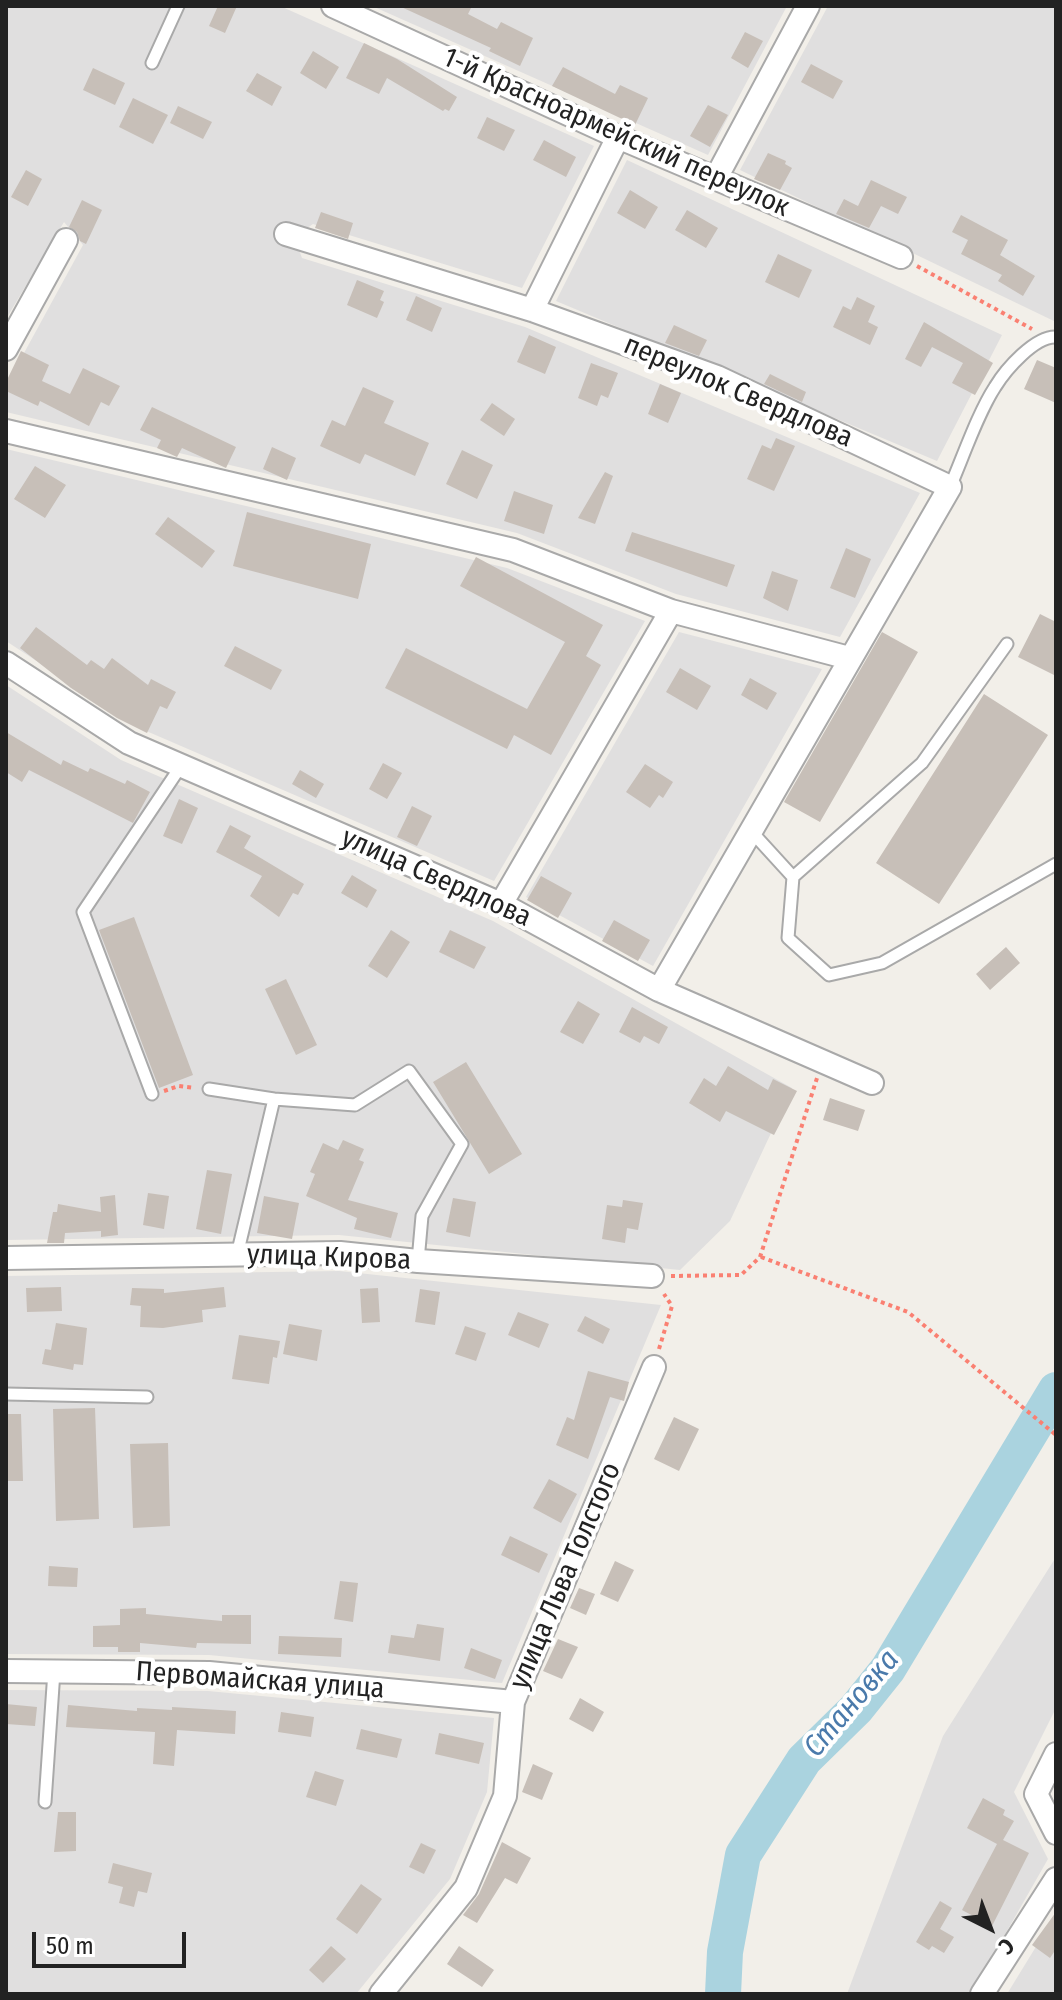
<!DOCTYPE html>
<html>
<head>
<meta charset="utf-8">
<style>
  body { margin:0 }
  #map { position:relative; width:1062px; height:2000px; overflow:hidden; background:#f2efe9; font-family:"Fira Sans Condensed",sans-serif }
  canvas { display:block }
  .frame { position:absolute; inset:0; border:8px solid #222; pointer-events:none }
  .north { position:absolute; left:950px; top:1888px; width:80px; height:80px; -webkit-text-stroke:6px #fff; paint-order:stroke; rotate:138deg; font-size:22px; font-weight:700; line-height:32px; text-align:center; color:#222 }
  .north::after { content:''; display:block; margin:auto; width:28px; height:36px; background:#222; clip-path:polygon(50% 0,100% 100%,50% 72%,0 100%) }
  .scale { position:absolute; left:32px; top:1932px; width:154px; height:36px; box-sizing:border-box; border:4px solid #222; border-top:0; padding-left:10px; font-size:24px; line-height:28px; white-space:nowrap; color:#222; -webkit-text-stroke:6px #fff; paint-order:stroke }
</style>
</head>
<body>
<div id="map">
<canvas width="1062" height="2000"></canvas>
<div class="frame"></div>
<div class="north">С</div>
<div class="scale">50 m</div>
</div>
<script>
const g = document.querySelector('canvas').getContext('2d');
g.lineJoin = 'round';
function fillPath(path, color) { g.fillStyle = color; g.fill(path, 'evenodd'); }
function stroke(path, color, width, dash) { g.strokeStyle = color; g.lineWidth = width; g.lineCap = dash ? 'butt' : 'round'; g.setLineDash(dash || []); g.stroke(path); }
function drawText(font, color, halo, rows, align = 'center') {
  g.font = font + ' "Fira Sans Condensed",sans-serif'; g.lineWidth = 8; g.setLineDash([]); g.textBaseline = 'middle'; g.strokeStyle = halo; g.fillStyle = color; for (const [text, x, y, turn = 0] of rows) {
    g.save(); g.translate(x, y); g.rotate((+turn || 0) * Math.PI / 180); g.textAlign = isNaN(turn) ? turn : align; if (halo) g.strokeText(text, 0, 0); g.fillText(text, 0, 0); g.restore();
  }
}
const residential = new Path2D(`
  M6 6H280L594 146 522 288 313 224 294 237 302 258 525 327 920 493 840 637 676 594 517 533 6 412V386L83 245 64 222 6 319Z
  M372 6H787L708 155Z
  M828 6H1056V322L740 170Z
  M627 160 1002 335 937 461 556 301Z
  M6 449 507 568 645 621 494 881 137 727 6 641Z
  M679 632 822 669 653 966 526 897Z
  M6 685 121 760 493 921 792 1088 730 1221 680 1270 339 1235 6 1240Z
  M339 1271 661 1305 502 1683 209 1655 6 1654V1276Z
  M1056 1557V1708L1014 1792 1048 1859 971 1994H847L943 1736Z
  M6 1690 208 1691 494 1718 487 1792 450 1879 356 1994H6Z
  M1056 1914V1994H1007Z`);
const river = new Path2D(`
  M723 1994 725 1952 743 1855 804 1760 856 1709 888 1669 1056 1390`);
const building = new Path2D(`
  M218 6H237L225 33 209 26Z
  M399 6H472L468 14 497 29 501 22 533 38 520 66 489 51 491 48Z
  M745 32 763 41 748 68 731 58Z
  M364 43 397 59 457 97 449 111 445 109 443 111 387 78 379 94 346 78Z
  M313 51 339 67 326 89 300 73Z
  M811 64 843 81 833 99 801 82Z
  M563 67 615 94 620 85 648 98 635 125 552 86Z
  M93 68 125 83 115 105 83 90Z
  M257 73 282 87 272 106 246 91Z
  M133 98 168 115 153 144 119 127Z
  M708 105 728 115 710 147 690 136Z
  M178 106 212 122 203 139 170 123Z
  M487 117 515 130 504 151 477 138Z
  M544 140 576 157 566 177 533 160Z
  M768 153 786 161 785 164 792 168 780 190 754 179Z
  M26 170 42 179 28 206 11 197Z
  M871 180 907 197 898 214 881 206 869 228 836 214 844 199 858 206Z
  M630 190 658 207 645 229 617 213Z
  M82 200 102 210 86 244 80 241 77 232 69 227Z
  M687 210 718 228 706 248 675 230Z
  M321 212 353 223 348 239 315 228Z
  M961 215 1008 240 1000 255 1035 276 1023 296 998 281 1002 275 961 254 968 240 952 232Z
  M778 254 812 270 799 298 765 282Z
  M357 280 384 291 380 300 384 302 377 318 347 305Z
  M416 296 442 308 432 332 406 320Z
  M857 297 875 306 868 322 878 327 870 345 833 327 843 306 851 310Z
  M924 322 993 363 975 395 952 383 963 363 932 347 921 367 905 359Z
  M674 325 707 340 699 356 665 343Z
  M529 335 556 347 545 374 517 362Z
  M21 351 49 365 42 381 70 394 83 368 120 386 109 406 101 402 89 426 40 401 38 406 6 391V382Z
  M1037 360 1056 368V403L1024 389Z
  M591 363 618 373 608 398 601 395 597 406 578 398Z
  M770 374 806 392 802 402 764 384Z
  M660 384 681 393 668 423 648 414Z
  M363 387 394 401 384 423 429 443 415 476 365 454 360 464 320 446 332 420 345 426Z
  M492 403 515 419 504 436 480 420Z
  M152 407 236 447 226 468 182 448 177 457 157 448 161 440 140 430Z
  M776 438 795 446 774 491 747 479 762 445 771 449Z
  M272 447 296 458 287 480 263 469Z
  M462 450 493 465 477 499 446 484Z
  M35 466 66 485 45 518 14 499Z
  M605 472 613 476 595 524 578 518Z
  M514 491 553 505 544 534 504 521Z
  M247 512 371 544 358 599 233 566Z
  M168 517 215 551 202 568 155 534Z
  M632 532 735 565 727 587 625 551Z
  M846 548 871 559 855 598 830 588Z
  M476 557 603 625 586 656 601 665 551 755 514 735 507 749 385 688 406 648 527 709 565 642 460 586Z
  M772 571 798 580 788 611 763 598Z
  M1040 614 1056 622V676L1018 657Z
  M36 627 87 665 91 660 104 669 112 658 148 685 151 679 176 692 167 709 160 706 147 733 117 718 71 688 20 648Z
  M882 632 918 652 820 822 784 802Z
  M235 646 282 670 271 690 224 666Z
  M680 668 711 686 697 710 666 692Z
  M750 678 777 693 767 710 741 695Z
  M984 694 1048 735 939 904 876 863Z
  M6 732 61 765 63 760 88 772 90 768 125 784 127 780 150 792 133 823 29 770 22 782 6 772Z
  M383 763 402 773 387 799 369 789Z
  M645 764 673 782 663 798 659 795 650 808 626 792Z
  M300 770 324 784 316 798 292 784Z
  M179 799 198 808 182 844 163 836Z
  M412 806 432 816 417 846 397 837Z
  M230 825 251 836 244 848 304 884 298 895 293 893 279 917 250 896 262 876 216 852Z
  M352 875 377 890 367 908 341 893Z
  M541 876 572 893 558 918 527 900Z
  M134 917 193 1075 159 1088 99 930Z
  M614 920 650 940 638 961 602 941Z
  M391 930 410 942 387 978 368 966Z
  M450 930 486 947 474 969 439 952Z
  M1006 947 1020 963 990 990 976 974Z
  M286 979 317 1045 296 1055 265 989Z
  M578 1001 600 1014 583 1044 560 1032Z
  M632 1007 668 1027 659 1044 644 1036 640 1043 619 1032Z
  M466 1062 522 1154 489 1174 433 1082Z
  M728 1066 768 1090 773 1079 797 1091 774 1135 726 1111 720 1122 689 1103 704 1078 716 1086Z
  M830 1098 865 1110 858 1131 823 1120Z
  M343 1140 364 1149 359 1160 364 1162 348 1200 398 1213 391 1238 354 1229 357 1218 306 1196 315 1174 310 1172 323 1143 338 1150Z
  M207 1170 232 1174 221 1234 196 1229Z
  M148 1193 169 1196 164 1229 143 1225Z
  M115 1195 118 1235 101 1237V1231L65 1233 64 1243H47L53 1212H57L58 1204 101 1212 100 1197Z
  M264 1196 299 1203 292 1239 257 1233Z
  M453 1198 476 1202 470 1237 446 1232Z
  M623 1200 643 1203 638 1230 627 1228 625 1243 602 1239 607 1205 622 1207Z
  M61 1287 62 1311 27 1312 26 1288Z
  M224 1287 226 1307 202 1310 203 1322 163 1328 140 1327 141 1306 130 1305 132 1288 164 1289V1293Z
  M378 1288 380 1322 362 1323 360 1289Z
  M420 1289 440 1292 435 1325 415 1322Z
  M518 1312 549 1324 539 1348 508 1335Z
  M585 1316 610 1329 603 1344 577 1331Z
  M56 1323 87 1328 83 1365 74 1364 73 1370 42 1364 45 1349 51 1350Z
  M289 1324 322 1330 317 1361 283 1354Z
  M465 1326 486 1333 476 1361 455 1354Z
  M239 1335 280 1341 277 1358 273 1357 269 1384 232 1379Z
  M588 1371 629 1382 624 1401 610 1397 588 1459 556 1445 567 1417 574 1420Z
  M95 1408 99 1519 56 1521 53 1409Z
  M6 1414H21L23 1481H6Z
  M674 1417 699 1429 679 1471 654 1459Z
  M168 1443 170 1526 133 1528 130 1444Z
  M549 1479 577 1494 561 1523 533 1508Z
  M510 1536 548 1554 539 1573 501 1555Z
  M615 1561 634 1570 618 1602 600 1594Z
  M49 1566 78 1568 77 1587 48 1586Z
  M340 1581 358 1583 353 1622 334 1619Z
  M579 1588 595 1594 586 1615 570 1608Z
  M146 1608V1614L222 1621V1615H251V1644L197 1643 196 1648 140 1643V1652H118V1647H93V1626L120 1625V1609Z
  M417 1624 444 1628 440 1661 388 1653 391 1635 414 1638Z
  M279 1636 342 1638 341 1657 278 1654Z
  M558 1639 578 1647 562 1679 543 1671Z
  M471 1648 502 1660 495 1679 464 1668Z
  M580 1698 604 1712 593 1732 569 1719Z
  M6 1704 37 1707 35 1726 6 1724Z
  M68 1705 137 1711V1708L172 1710V1707L236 1711 235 1734 177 1730 174 1766 153 1764 155 1732 66 1727Z
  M281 1712 314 1717 311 1737 278 1732Z
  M361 1729 402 1739 397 1758 356 1749Z
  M439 1733 484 1743 479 1764 435 1754Z
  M533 1764 553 1773 542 1800 522 1792Z
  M315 1771 344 1780 336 1806 306 1797Z
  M983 1798 1005 1810 1003 1815 1014 1821 1003 1840 1029 1853 992 1926 962 1910 997 1844 967 1828Z
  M58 1812H76V1851L54 1852Z
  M502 1842 531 1858 517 1884 505 1878 477 1923 463 1915 479 1894Z
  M421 1843 436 1850 424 1874 409 1867Z
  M113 1863 152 1873 147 1893 138 1891 134 1907 119 1903 123 1887 108 1883Z
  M361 1884 382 1899 357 1934 336 1919Z
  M940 1901 952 1908 940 1929 954 1937 944 1953 932 1946 929 1950 916 1942Z
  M1056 1912V1949L1050 1958 1032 1945Z
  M331 1946 346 1959 323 1983 309 1970Z
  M459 1946 494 1970 482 1987 447 1964Z`);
const path = new Path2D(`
  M917 266 1032 329
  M164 1091 179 1086 195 1088
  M761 1257 908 1312 1056 1435
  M671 1276 741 1275 760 1257 817 1078
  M659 1349 672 1306 664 1294`);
const lane = new Path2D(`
  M152 63 178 6
  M950 487C963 457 978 413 995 387 1006 369 1035 336 1056 337
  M751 831 793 877 788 938 829 975 882 963 1056 864
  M793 877 922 763 1007 644
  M209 1089 274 1099 237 1255
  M152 1094 83 912 181 766
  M274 1099 355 1105 409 1071 462 1144 422 1216 418 1261
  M6 1394 147 1397
  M45 1802 54 1671`);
const street = new Path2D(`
  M333 6 618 137 901 257
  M716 178 808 6
  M286 234 532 310 717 377 950 487 659 990
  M532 310 618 137
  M6 349 66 240
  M6 431 513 550 671 611 849 658
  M6 663 129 743 501 904 659 990 872 1083
  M501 904 671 611
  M6 1258 340 1253 418 1261 652 1276
  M6 1671 209 1673 513 1702
  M1056 1754 1036 1794 1056 1833
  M381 1994 466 1888 505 1796 513 1702 654 1367
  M982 1994 1056 1879`);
const streetNames = [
  ["1-й Красноармейский переулок",616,133,24],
  ["переулок Свердлова",738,392,23],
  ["улица Свердлова",436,878,24],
  ["улица Кирова",329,1258,2],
  ["улица Льва Толстого",566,1576,-67],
  ["Первомайская улица",260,1681,4]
];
const waterNames = [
  ["Становка",852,1704,-50]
];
fillPath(residential, '#e0dfdf');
stroke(river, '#aad3df', 36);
fillPath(building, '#c7bfb8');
stroke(lane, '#a9a9a9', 15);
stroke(street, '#a9a9a9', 26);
stroke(path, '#fa8072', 4, [4, 4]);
stroke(lane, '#fff', 11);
stroke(street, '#fff', 22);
drawText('28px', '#222', '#fff', streetNames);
drawText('italic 30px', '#4a7aab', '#fff', waterNames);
</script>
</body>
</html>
